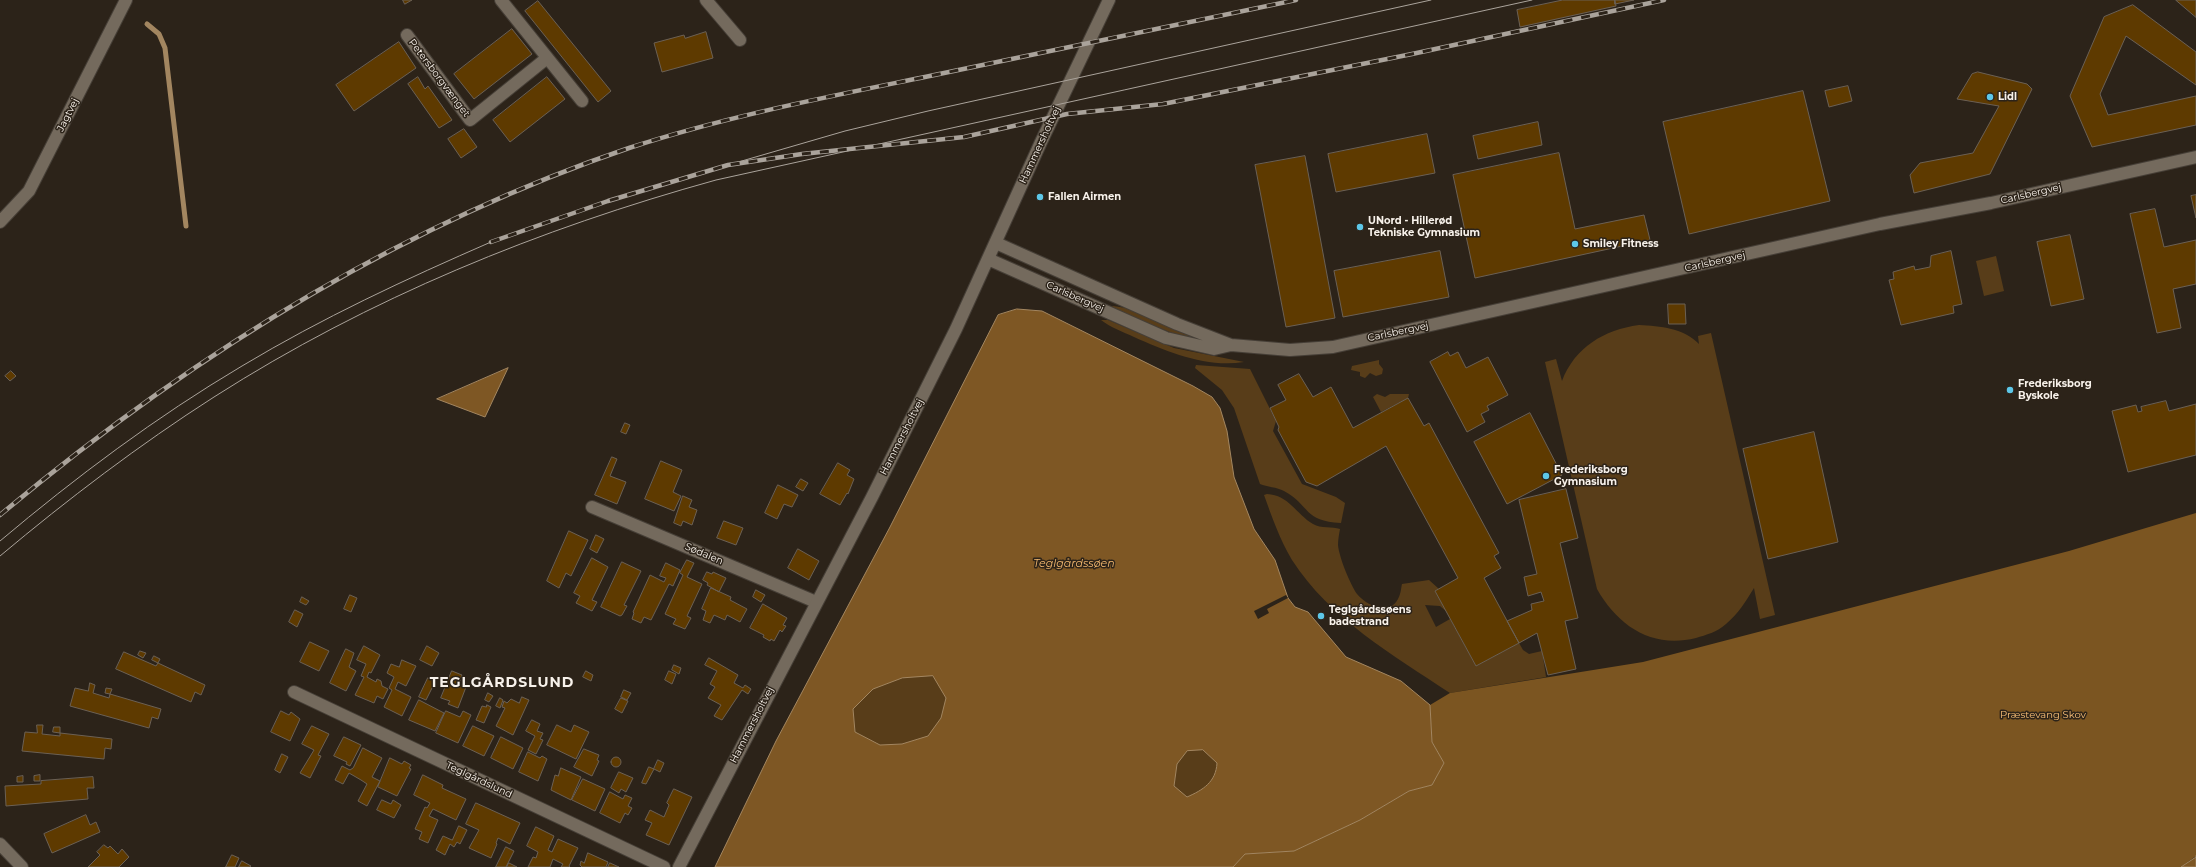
<!DOCTYPE html>
<html>
<head>
<meta charset="utf-8">
<style>
  body { margin:0 }
  canvas { display:block; background:#2c2319 }
</style>
</head>
<body>
<canvas width="2196" height="867"></canvas>
<script>
const g = document.querySelector('canvas').getContext('2d');
g.lineJoin = 'round';
function fillPath(path, color) { g.fillStyle = color; g.fill(path, 'evenodd'); }
function stroke(path, color, width, dash) { g.strokeStyle = color; g.lineWidth = width; g.lineCap = dash ? 'butt' : 'round'; g.setLineDash(dash || []); g.stroke(path); }
function drawText(font, color, halo, rows, align = 'center') {
  g.font = font + ' Montserrat,sans-serif'; g.lineWidth = 3; g.setLineDash([]); g.textBaseline = 'middle'; g.strokeStyle = halo; g.fillStyle = color; for (const [text, x, y, turn = 0] of rows) {
    g.save(); g.translate(x, y); g.rotate((+turn || 0) * Math.PI / 180); g.textAlign = isNaN(turn) ? turn : align; if (halo) g.strokeText(text, 0, 0); g.fillText(text, 0, 0); g.restore();
  }
}
const green = new Path2D(`
  M1996 256 2004 291 1984 296 1976 261Z
  M1113 306 1133 309 1206 338 1205 342 1172 333 1111 308Z
  M1101 320H1108L1174 348 1244 362C1206 368 1168 352 1134 337 1123 332 1110 327 1101 320Z
  M1639 325C1660 326 1684 328 1699 344L1698 336 1711 333 1775 615 1760 619 1754 588C1746 601 1738 614 1726 624 1717 632 1706 635 1696 638 1652 649 1618 626 1597 589L1545 362 1556 359 1562 381C1575 347 1604 330 1639 325Z
  M1379 360V364L1383 369 1382 374 1376 376 1370 373 1365 378 1360 376V372L1351 370 1352 366Z
  M1196 365 1250 369 1276 421 1273 431 1302 484 1336 497 1345 503 1341 523C1303 521 1311 506 1284 491 1277 487 1267 487 1260 484L1234 408 1222 390 1195 368Z
  M1377 394 1385 397 1390 394H1409L1408 398 1381 412 1373 397Z
  M1267 494C1289 495 1296 514 1313 524 1321 529 1332 526 1340 529 1339 534 1338 540 1338 545 1339 557 1350 584 1357 594 1367 606 1389 616 1398 599 1401 594 1401 588 1402 584L1429 580 1439 589 1435 591 1447 612 1440 606 1425 605 1436 627 1450 619 1476 666 1519 643 1523 650 1529 654 1542 651 1546 677 1450 693C1393 655 1330 619 1292 560 1280 540 1272 517 1264 495Z
  M934 676 946 698 941 718 929 736 902 744 880 745 855 732 853 709 873 689 902 678Z
  M1203 750 1217 763C1216 782 1203 790 1187 797L1174 787 1177 764 1187 751Z`);
const forest = new Path2D(`
  M2196 513V856L2181 867H1233L1245 854 1294 851 1360 820 1409 791 1432 785 1444 763 1432 742 1430 705 1450 693 1643 662 2069 551Z`);
const water = new Path2D(`
  M1017 309 1042 311 1193 386 1212 397 1220 408 1227 431 1234 477 1254 529 1275 560 1288 598 1295 607 1308 612 1346 657 1401 681 1430 705 1432 742 1444 763 1432 785 1409 791 1360 820 1294 851 1245 854 1233 867H715L776 741 890 527 998 315ZM933 676 946 698 941 718 928 736 902 744 880 745 855 732 853 709 873 689 902 678ZM1203 750 1217 763C1216 782 1203 790 1187 797L1174 786 1177 764 1187 751Z
  M508 368 485 417 437 399Z
  M2196 856V867H2181L2196 857Z`);
const pier = new Path2D(`
  M1286 595 1288 598 1267 609 1269 613 1258 619 1254 611Z`);
const stream = new Path2D(`
  M147 24 159 34 165 48 186 226`);
const building = new Path2D(`
  M403 0H412L405 4Z
  M1563 0H1615L1616 6 1520 27 1517 10Z
  M1615 0H1634L1615 4Z
  M2176 0H2196V17Z
  M538 1 611 91 598 102 525 11Z
  M2133 5 2196 52V85L2126 36 2100 94 2108 115 2196 96V125L2092 147 2070 96 2104 17Z
  M512 29 532 54 474 99 454 74Z
  M706 32 713 58 662 72 654 43 684 35 685 38Z
  M399 42 416 68 354 111 336 85Z
  M1978 72 2027 84 2032 89 1990 174 1914 193 1910 175 1920 163 1973 153 1999 106 1957 99 1972 74Z
  M418 77 425 89 428 86 452 120 439 128 408 84Z
  M547 77 565 99 510 142 493 120Z
  M1848 86 1852 101 1829 107 1825 91Z
  M1803 91 1830 201 1689 234 1663 122Z
  M1538 122 1542 145 1478 159 1473 136Z
  M464 129 477 147 461 158 448 139Z
  M1427 134 1435 173 1336 192 1328 154Z
  M1559 153 1575 229 1644 215 1650 240 1475 278 1453 175Z
  M1305 156 1335 318 1286 327 1255 165Z
  M2196 195V218L2191 196Z
  M2155 209 2164 247 2196 240V284L2173 289 2181 328 2157 333 2130 214Z
  M2070 235 2084 299 2051 306 2037 242Z
  M1440 251 1449 297 1343 317 1334 271Z
  M1951 251 1962 304 1953 306 1954 313 1901 325 1889 280 1894 279 1893 272 1914 266 1915 270 1930 267 1931 256Z
  M1668 304H1685L1686 324H1669Z
  M1448 352 1450 356 1458 352 1466 368 1488 357 1508 395 1487 406 1489 410 1481 414 1485 422 1467 432 1430 362Z
  M11 371 16 376 10 381 5 376Z
  M1299 374 1313 397 1331 387 1353 428 1408 398 1424 426 1429 423 1499 553 1494 556 1501 568 1484 578 1519 643 1476 666 1435 591 1458 578 1386 446 1317 486 1306 482 1278 430 1279 427 1270 408 1286 400 1278 385Z
  M2166 401 2169 411 2196 404V455L2128 472 2112 411 2136 405 2138 412 2142 411 2141 407Z
  M1530 413 1562 475 1507 504 1474 442Z
  M625 423 630 425 626 434 621 432Z
  M1814 432 1838 542 1768 559 1743 449Z
  M612 457 617 459 610 476 626 482 617 504 595 495Z
  M661 461 682 470 673 492 681 496 674 511 645 499Z
  M838 463 850 470 847 475 854 479 848 494 847 493 840 505 820 494Z
  M801 479 808 483 803 491 796 487Z
  M778 485 798 495 792 507 784 504 777 519 765 513Z
  M1566 489 1578 538 1560 543 1578 618 1565 621 1576 669 1548 675 1537 633 1519 643 1507 621 1532 610 1531 604 1544 601 1541 592 1528 596 1524 577 1537 574 1519 500Z
  M683 496 692 500 689 507 697 510 692 525 683 521 681 526 674 523Z
  M724 521 743 528 736 545 717 538Z
  M569 531 588 540 571 576 566 573 559 588 547 581Z
  M596 535 604 539 597 553 590 549Z
  M798 549 819 561 809 580 788 568Z
  M592 558 608 567 592 600 597 602 592 611 576 603 580 596 574 593Z
  M687 560 694 563 687 577 702 584 687 616 691 618 685 629 673 624 676 619 665 614 683 575 680 573Z
  M622 562 641 571 624 605 627 606 622 615 620 616 601 607Z
  M666 563 680 570 673 586 669 584 651 620 644 617 641 623 632 619 634 613 633 612 650 575 664 582 666 578 660 576Z
  M707 572 712 574 713 572 726 578 719 592 707 585 708 583 703 580Z
  M711 588 731 597 730 600 747 609 740 622 727 615 725 620 714 615 710 623 703 620 706 611 702 609Z
  M756 590 765 595 761 602 753 597Z
  M350 595 357 598 351 612 344 609Z
  M302 597 309 601 306 605 300 602Z
  M763 604 787 618 783 625 786 626 782 632 780 630 774 641 771 639 770 641 763 637 764 635 750 628Z
  M295 610 303 614 297 627 289 622Z
  M310 642 329 651 319 671 300 662Z
  M364 646 380 655 371 673 369 672 367 677 376 682 377 679 381 681 382 686 388 689 383 699 377 696 374 703 355 695 364 677 361 676 366 664 357 660Z
  M427 646 439 653 432 666 420 660Z
  M346 649 354 653 349 667 356 671 346 691 330 683Z
  M140 651 146 653 143 658 138 655Z
  M124 652 156 666 158 663 205 685 201 695 195 692 191 702 116 669Z
  M154 656 160 659 158 663 152 660Z
  M709 658 738 675 734 683 743 688 745 685 751 689 748 694 742 690 722 720 714 716 721 705 708 698 715 687 710 684 717 671 705 665Z
  M402 660 416 666 406 686 398 682 395 689 411 697 402 716 384 707 392 690 389 688 394 677 387 673 391 664 399 667Z
  M674 665 681 668 679 674 672 670Z
  M452 671 462 675 459 684 466 687 458 708 448 704 450 701 441 698Z
  M586 671 593 675 591 681 583 677Z
  M669 671 676 674 672 684 665 680Z
  M428 678 435 682 426 700 419 697Z
  M90 683 95 685 93 693 109 698 110 694 105 693 106 688 112 689 110 694 161 709 158 719 152 717 149 728 70 706 75 688 88 691Z
  M624 690 631 693 627 700 621 697Z
  M488 693 493 696 489 702 485 700Z
  M522 697 529 700 513 735 496 726 505 708 502 707 504 701 507 703 511 699 519 703Z
  M500 698 503 700 500 708 496 706Z
  M621 698 628 701 622 713 615 709Z
  M419 700 444 713 435 731 409 720Z
  M487 705 491 707 484 723 476 720 482 706 486 707Z
  M281 711 289 715 291 712 300 719 290 741 271 732Z
  M446 711 460 717 463 711 471 715 458 743 436 733Z
  M532 720 540 724 537 731 543 733 540 739 543 740 536 754 528 750 535 736 526 731Z
  M37 725H43L42 734 60 736V733L112 739 111 749 105 748 104 759 22 751 25 732 37 733Z
  M557 725 571 732 574 725 589 732 576 759 547 745Z
  M312 726 329 734 318 755 321 756 310 778 300 773 314 750 302 744Z
  M473 726 494 736 484 756 463 746Z
  M54 727H60V733L53 732Z
  M344 737 361 745 350 766 346 764 347 762 334 756Z
  M501 737 523 748 513 769 491 758Z
  M363 748 382 758 372 777 380 781 367 806 358 801 367 784 361 780 349 773 343 784 335 780 342 766 350 770 353 768Z
  M584 749 599 755 597 760 599 761 592 776 574 767Z
  M528 752 540 758 542 756 547 759 538 781 519 772Z
  M282 754 288 757 280 773 275 770Z
  M611 762a5 5 0 1 1 10 0a5 5 0 1 1-10 0Z
  M390 758 402 764 404 761 411 765 409 768 411 769 397 796 378 787Z
  M658 760 664 763 660 772 654 769Z
  M649 767 654 769 646 784 642 783Z
  M561 768 581 777 571 800 551 790 555 775 558 776Z
  M619 772 633 778 626 792 621 789 619 793 611 788Z
  M40 775V781H34V776Z
  M423 775 443 785 442 788 466 799 456 820 433 809 429 816 438 820 428 843 419 839 422 832 415 829 425 807 427 808 430 803 414 795Z
  M23 776V782H17V777Z
  M93 777 94 788H87L88 799 6 806 5 786 41 784V781Z
  M583 779 605 789 595 811 572 800Z
  M674 789 692 797 669 845 646 835 652 823 645 820 650 810 664 817 669 805 667 803Z
  M610 792 623 799 625 795 632 798 628 806 632 808 628 815 625 813 620 823 600 813Z
  M382 800 391 804 393 800 401 805 394 818 377 810Z
  M476 803 520 823 510 844 498 838 496 843 497 844 491 858 469 848 479 830 466 824Z
  M86 815 90 825 96 822 100 832 52 853 44 834Z
  M459 826 467 830 460 844 457 842 454 847 450 844 445 855 436 850 443 836 452 840Z
  M536 827 554 836 548 850 552 852 558 839 578 848 569 866 570 867H561L563 864 553 859 550 867H528L533 857 536 858 538 852 527 846Z
  M104 845 108 848 110 846 118 854 122 849 129 857 119 867H88L100 855 97 852Z
  M506 847 514 851 506 867H496Z
  M588 853 608 862 606 867H582L580 865 581 861 584 863Z
  M232 855 239 858 235 867H226Z
  M242 861 251 866 250 867H239Z
  M509 863 517 867H507Z
  M610 863 619 867H608Z`);
const street = new Path2D(`
  M501 0 582 101
  M706 0 740 40
  M407 35 470 120 547 58
  M0 222 29 191 126 0
  M592 507 816 602
  M294 692 664 867
  M0 844 22 867`);
const secondary = new Path2D(`
  M996 243 1177 324 1231 345 1290 350 1333 347 1880 224 1991 203 2196 157
  M988 259 1166 338 1214 349 1231 345
  M679 867 872 497 956 329 1041 142 1109 0`);
const tram = new Path2D(`
  M728 165 845 131 928 111 1431 0
  M0 541C76 477 156 417 242 366 322 318 406 279 491 242
  M0 556C68 499 139 445 214 397 369 298 539 229 716 180L1532 0`);
const rail = new Path2D(`
  M491 242 608 201 728 165 802 154 964 137 1067 114 1163 104 1412 54 1664 0
  M0 515C188 358 396 227 629 148 724 117 822 98 920 78 1045 52 1170 26 1296 0`);
const markers = [
  [1990,97,4,"#5dc7e8"],
  [1040,197,4,"#5dc7e8"],
  [1360,227,4,"#5dc7e8"],
  [1575,244,4,"#5dc7e8"],
  [2010,390,4,"#5dc7e8"],
  [1546,476,4,"#5dc7e8"],
  [1321,616,4,"#5dc7e8"]
];
const streetNames = [
  ["Petersborgvænget",439,78,53],
  ["Jagtvej",68,115,-63],
  ["Hammersholtvej",1040,145,-65],
  ["Carlsbergvej",2031,194,-13],
  ["Carlsbergvej",1715,262,-13],
  ["Carlsbergvej",1075,297,24],
  ["Carlsbergvej",1398,332,-12],
  ["Hammersholtvej",902,437,-63],
  ["Sødalen",704,554,23],
  ["Hammersholtvej",752,725,-63],
  ["Teglgårdslund",479,780,25]
];
const poiNames = [
  ["Lidl",1998,97],
  ["Fallen Airmen",1048,197],
  ["UNord - Hillerød",1368,221],
  ["Tekniske Gymnasium",1368,233],
  ["Smiley Fitness",1583,244],
  ["Frederiksborg",2018,384],
  ["Byskole",2018,396],
  ["Frederiksborg",1554,470],
  ["Gymnasium",1554,482],
  ["Teglgårdssøens",1329,610],
  ["badestrand",1329,622]
];
const parkNames = [
  ["Præstevang Skov",2043,715]
];
const waterNames = [
  ["Teglgårdssøen",1074,564]
];
const districtNames = [
  ["TEGLGÅRDSLUND",502,683]
];
fillPath(green, '#583d19');
fillPath(forest, '#7b5521');
fillPath(water, '#7e5724');
stroke(water, '#a38660', 1);
fillPath(pier, '#2c2319');
stroke(stream, '#a38660', 5);
fillPath(building, '#5e3a00');
stroke(building, '#6b6054', 1);
stroke(street, '#463f37', 14);
stroke(secondary, '#463f37', 14);
stroke(street, '#746a5d', 12);
stroke(secondary, '#746a5d', 12);
stroke(tram, '#aaa39b', 1);
stroke(rail, '#aaa39b', 4.5);
stroke(rail, '#2c2319', 3, [9]);
for (const [x, y, r, color] of markers) { const dot = new Path2D(); dot.arc(x, y, r, 0, 2 * Math.PI); g.fillStyle = color; g.fill(dot); stroke(dot, '#2c2319', 1.5); }
drawText('10px', '#f8f2eb', '#2c2319', streetNames);
drawText('bold 10px', '#f8f2eb', '#2c2319', poiNames, 'left');
drawText('10px', '#fdc278', '#2c2319', parkNames);
drawText('italic 11px', '#f4b96f', '#2c2319', waterNames);
g.letterSpacing = '1px';
drawText('bold 14px', '#f8f2eb', '#2c2319', districtNames);
g.letterSpacing = '0px';
</script>
</body>
</html>
